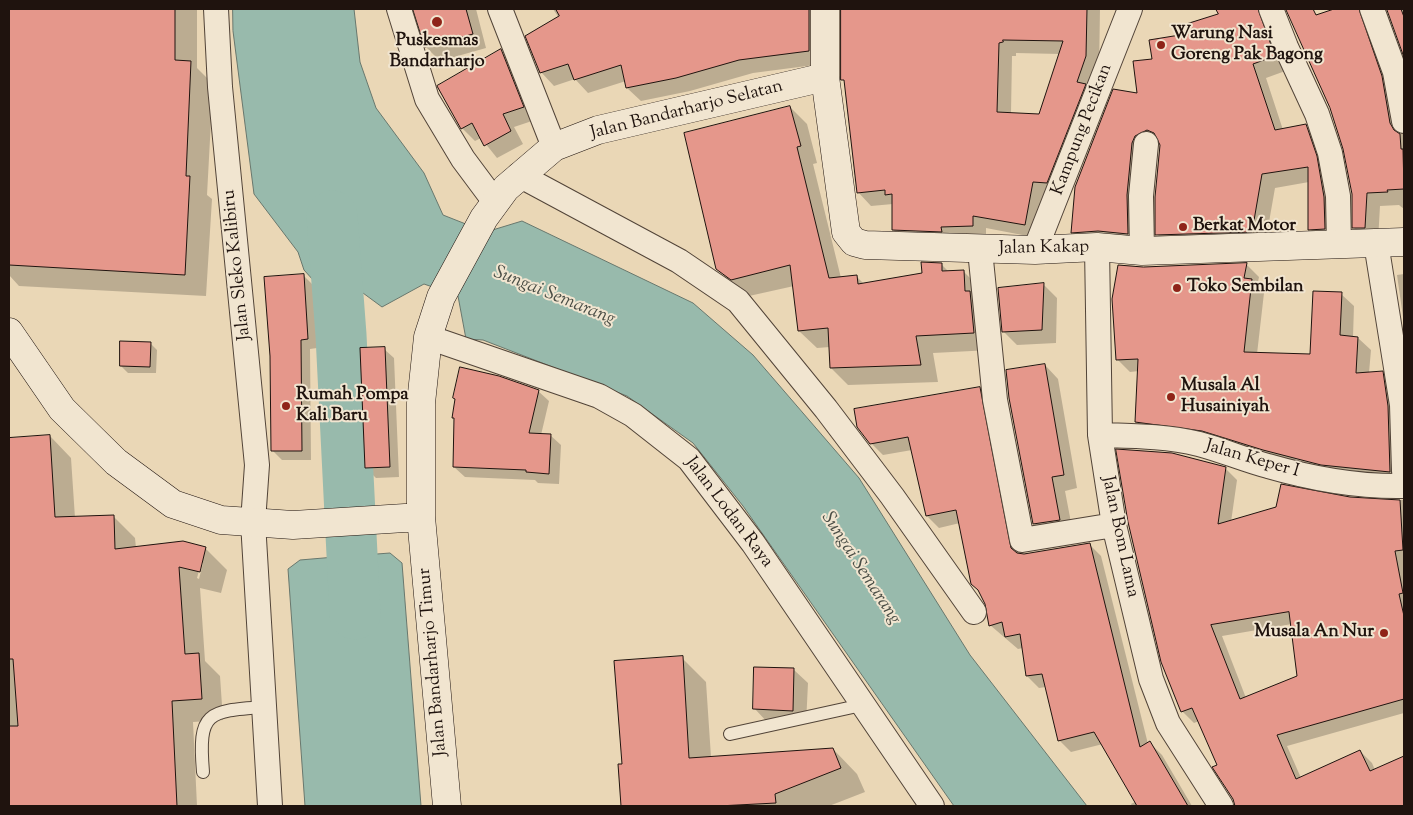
<!DOCTYPE html>
<html>
<head>
<meta charset="utf-8">
<style>
  body { margin:0 }
  #map { position:relative; width:1413px; height:815px; overflow:hidden; background:#ead7b6; font-family:"Sorts Mill Goudy",serif }
  canvas { display:block }
  .frame { position:absolute; inset:0; border:10px solid #1f130e; pointer-events:none }
</style>
</head>
<body>
<div id="map">
<canvas width="1413" height="815"></canvas>
<div class="frame"></div>
</div>
<script>
const g = document.querySelector('canvas').getContext('2d');
g.lineJoin = 'round';
function fillPath(path, color) { g.fillStyle = color; g.fill(path, 'evenodd'); }
function stroke(path, color, width, dash) { g.strokeStyle = color; g.lineWidth = width; g.lineCap = dash ? 'butt' : 'round'; g.setLineDash(dash || []); g.stroke(path); }
function drawText(font, color, halo, rows, align = 'center') {
  g.font = font + ' "Sorts Mill Goudy",serif'; g.lineWidth = 4; g.setLineDash([]); g.textBaseline = 'middle'; g.strokeStyle = halo; g.fillStyle = color; for (const [text, x, y, turn = 0] of rows) {
    g.save(); g.translate(x, y); g.rotate((+turn || 0) * Math.PI / 180); g.textAlign = isNaN(turn) ? turn : align; if (halo) g.strokeText(text, 0, 0); g.fillText(text, 0, 0); g.restore();
  }
}
const water = new Path2D(`
  M233 9H354L360 62 376 108 424 173 443 215 486 232 522 221 693 303 753 355 859 478 970 655 1087 806H954L743 506 693 443 627 396 483 340 466 339 458 296 424 284 382 307 363 293 314 281 304 270 298 252 254 194 233 31Z
  M363 544 364 555 390 553 402 563 421 806H305L288 569 300 560 335 557V546Z`);
const shadow = new Path2D(`
  M9 9H197V68L213 84 207 195 212 199 206 296 19 286 9 275Z
  M412 9H476L486 48 440 61 426 47 415 10Z
  M553 9H831L822 64 753 73 690 91 641 101 627 88 626 81 588 93 575 79 554 86 541 72 559 18Z
  M842 9H1100L1099 70 1038 238 986 228V239L906 243 893 230V204L871 206 858 192 846 83 842 76ZM1016 53 1060 54 1040 115 1011 113 1012 56H1016Z
  M1217 9H1271L1288 70 1266 78 1283 130 1305 125 1319 139 1337 212 1323 243 1310 229 1309 182 1275 188 1265 245 1170 248 1157 234 1161 143 1148 149 1141 247 1085 246 1072 232 1154 60 1220 14Z
  M1336 9H1368L1395 90 1404 135V209L1399 205 1380 206 1378 241H1367L1354 228 1353 194 1344 148 1331 108 1292 21Z
  M1388 9H1404V54Z
  M501 51 513 64 535 120 514 127 523 144 497 158 481 138 475 141 462 128 439 86Z
  M790 107 807 124 817 163 813 164 841 278 856 276 864 284 923 274 941 264 949 272 963 271 981 289 991 350 933 353 938 382 848 385 831 368 830 347 817 348 799 331 794 286 749 296 735 286 717 269Z
  M1246 264 1259 277 1257 286 1264 293 1257 354 1311 355 1341 294 1354 306 1353 337 1358 338 1371 350 1369 373 1382 372 1395 385 1402 484 1149 434 1136 422 1139 371 1130 372 1117 359 1143 268Z
  M1404 274V324L1397 275Z
  M303 275 313 285 317 348 310 349 311 460H282L272 450 271 356Z
  M1043 284 1057 298 1056 343 1017 345 1003 331Z
  M150 343 157 350 156 373H128L121 366Z
  M384 349 394 358 399 477 376 478 366 468Z
  M1045 365 1058 379 1077 488 1065 491 1073 533 1048 538 1034 524Z
  M979 388 991 400 1021 555 1089 544 1101 556 1148 744 1150 743 1162 755 1192 806H1132L1131 804 1135 802 1103 744 1071 752 1059 740 1046 687 1039 688 1027 676 1023 648 1018 649 990 625 987 604 960 523 939 528 927 516 912 450 883 455 871 443Z
  M538 391 549 401 541 435H550L561 445 559 484 538 483 535 480 465 477 454 467Z
  M50 436 71 458 75 518 113 516 135 538 136 548H205L227 570 221 593 200 588 205 661 220 676 223 720 193 722 197 806H9V439ZM201 563H203L199 579 197 578Z
  M1225 468 1237 480 1231 522 1350 498 1404 500V713L1287 746 1301 778 1360 751 1372 763 1375 770 1404 757V806H1239L1199 721 1194 723 1182 711ZM1292 624 1299 677 1246 698 1222 636Z
  M682 658 706 682 711 757 833 749 857 774 865 792 829 806H622L620 766 623 765Z
  M794 670 808 683 806 724 768 723 755 709Z`);
const river = new Path2D(`
  M332 216 341 335 355 614`);
const building = new Path2D(`
  M9 9H175V60L191 61 186 176H190L185 275 9 265Z
  M413 9H466L473 34 425 47Z
  M556 9H809V51L739 60 676 78 626 88 621 65 574 80 568 64 540 73 525 36 559 16Z
  M841 9H1087L1086 56 1077 82 1086 84 1047 183 1033 182 1025 225 973 216V226L941 227 942 232 892 230V194L885 195V190L857 193 844 80H841ZM1003 40 1063 41 1039 114 997 112 999 43 1003 42Z
  M1216 9H1258L1275 56 1253 64 1275 130 1306 124 1317 156 1324 197 1325 229 1308 230V167L1262 174 1252 232 1155 235V197L1160 145 1154 133 1147 130 1135 136 1132 143 1127 195 1128 234 1098 231 1071 233 1075 187 1113 89 1137 93 1133 61 1152 59 1149 40 1186 34 1183 25 1218 14Z
  M1286 9H1313L1316 15 1334 9H1359L1382 76 1390 123 1394 130 1400 134 1401 149H1403L1404 189 1387 190 1388 192 1367 193 1365 228H1352V194L1343 149 1330 108Z
  M1387 9H1401L1404 17V57Z
  M501 49 524 107 503 114 511 131 484 146 472 123 461 129 437 86Z
  M790 106 801 146 797 147 829 278 857 275 858 284 922 273 921 262 942 263V271L964 270 965 291H970L974 333 916 336 921 365 830 368 828 328 798 331 790 265 731 280 716 269 684 133Z
  M1247 263 1244 278 1252 279 1244 352 1310 354 1313 291 1342 292 1340 335 1358 337 1356 373 1383 371 1388 406 1390 472 1321 465 1263 450 1202 431 1135 422 1138 359 1116 360 1112 299 1118 265 1143 267Z
  M304 274 308 339 301 340 302 451H271L270 356 264 277Z
  M1044 283 1042 330 1002 332 998 288Z
  M120 341 151 342 150 367 120 366Z
  M385 347 390 467 365 468 360 348Z
  M1045 364 1064 475 1052 477 1060 520 1033 524 1009 398 1006 370Z
  M460 367 499 376 539 390 529 433 551 434 549 474 526 472V470L453 467 454 418H452L455 399 453 398Z
  M980 387 1011 548 1017 553 1024 554 1090 543 1140 747 1150 741 1188 806H1137L1094 732 1058 741 1042 674 1026 676 1020 634 1005 637 1002 622 989 626 985 604 978 590 971 584 956 510 926 516 908 437 870 444 857 427 854 409Z
  M50 435 55 517 114 515 115 549 183 541 206 547 200 572 179 567 185 654 199 653 202 699 172 701 177 806H9V726H18L13 659H9V438Z
  M1116 449 1172 453 1226 467 1218 524 1276 507 1281 484 1350 497 1400 500 1403 550 1395 551 1403 593 1399 594 1404 616V699L1277 735 1296 779 1360 750 1370 771 1404 756V806H1235L1233 799 1212 767 1217 765 1192 708 1181 712 1161 662 1128 522ZM1289 612 1297 676 1240 699 1211 625Z
  M683 656 689 758 833 748 841 768 775 794 776 803 718 806H621L618 764H622L614 661Z
  M754 667 794 668 793 711 753 709Z`);
const lane = new Path2D(`
  M730 734 862 705
  M203 772C198 712 207 711 264 707`);
const street = new Path2D(`
  M216 9 220 87 257 465 253 522 270 806
  M399 9 427 99 463 159 495 202
  M500 9 554 147
  M1271 9 1286 47 1317 114 1330 153 1338 196 1339 245
  M1372 9 1395 72 1404 121
  M519 175 679 261 738 301 826 409 892 496 974 612
  M1376 243 1402 405 1404 471
  M1097 247 1100 435 1114 525 1151 679 1168 723 1221 806
  M980 250 995 400 1022 540 1114 525
  M1035 250 1130 9
  M1142 251 1141 196 1146 144
  M428 337 599 396 633 415 689 459 753 543 932 806
  M1100 435C1134 436 1166 436 1199 444 1222 450 1245 460 1268 466 1313 479 1357 487 1404 486`);
const secondary = new Path2D(`
  M825 9V77L846 232 854 242 865 245 1035 250 1097 247 1142 251 1404 242
  M9 332 62 409 116 462 173 504 221 520 293 525 421 517V403L428 337 441 297 484 218 506 188 554 147 598 130 825 77
  M421 517 447 806`);
const markers = [
  [437,22,6,"#8f2418"],
  [1161,45,5,"#8f2418"],
  [1183,227,5,"#8f2418"],
  [1177,288,5,"#8f2418"],
  [1171,397,5,"#8f2418"],
  [286,406,5,"#8f2418"],
  [1384,633,5,"#8f2418"]
];
const poiNames = [
  ["Warung Nasi",1171,35],
  ["Goreng Pak Bagong",1171,56],
  ["Puskesmas",437,42,"center"],
  ["Bandarharjo",437,63,"center"],
  ["Berkat Motor",1193,227],
  ["Toko Sembilan",1187,288],
  ["Musala Al",1181,387],
  ["Husainiyah",1181,408],
  ["Rumah Pompa",296,396],
  ["Kali Baru",296,417],
  ["Musala An Nur",1374,633,"right"]
];
const streetNames = [
  ["Jalan Bandarharjo Selatan",687,111,-14],
  ["Kampung Pecikan",1083,130,-69],
  ["Jalan Kakap",1044,249,-1],
  ["Jalan Sleko Kalibiru",238,265,-96],
  ["Jalan Keper I",1252,460,16],
  ["Jalan Lodan Raya",728,513,53],
  ["Jalan Bom Lama",1119,537,78],
  ["Jalan Bandarharjo Timur",434,662,-95]
];
const waterNames = [
  ["Sungai Semarang",554,297,22],
  ["Sungai Semarang",860,569,57]
];
fillPath(water, '#98baac');
stroke(water, '#68776d', 1);
fillPath(shadow, '#0003');
stroke(river, '#98baac', 51);
fillPath(building, '#e5978b');
stroke(building, '#1f130e', 1);
stroke(lane, '#524438', 14);
stroke(street, '#524438', 26);
stroke(secondary, '#1f130e', 29);
stroke(lane, '#f1e5d0', 12);
stroke(street, '#f1e5d0', 24);
stroke(secondary, '#f1e5d0', 28);
for (const [x, y, r, color] of markers) { const dot = new Path2D(); dot.arc(x, y, r, 0, 2 * Math.PI); g.fillStyle = color; g.fill(dot); stroke(dot, '#f1e5d0', 2); }
drawText('bold 18px', '#1f130e', '#f1e5d0', poiNames, 'left');
drawText('18px', '#1f130e', '#f1e5d0', streetNames);
drawText('italic 19px', '#494d45', '#f1e5d0', waterNames);
</script>
</body>
</html>
